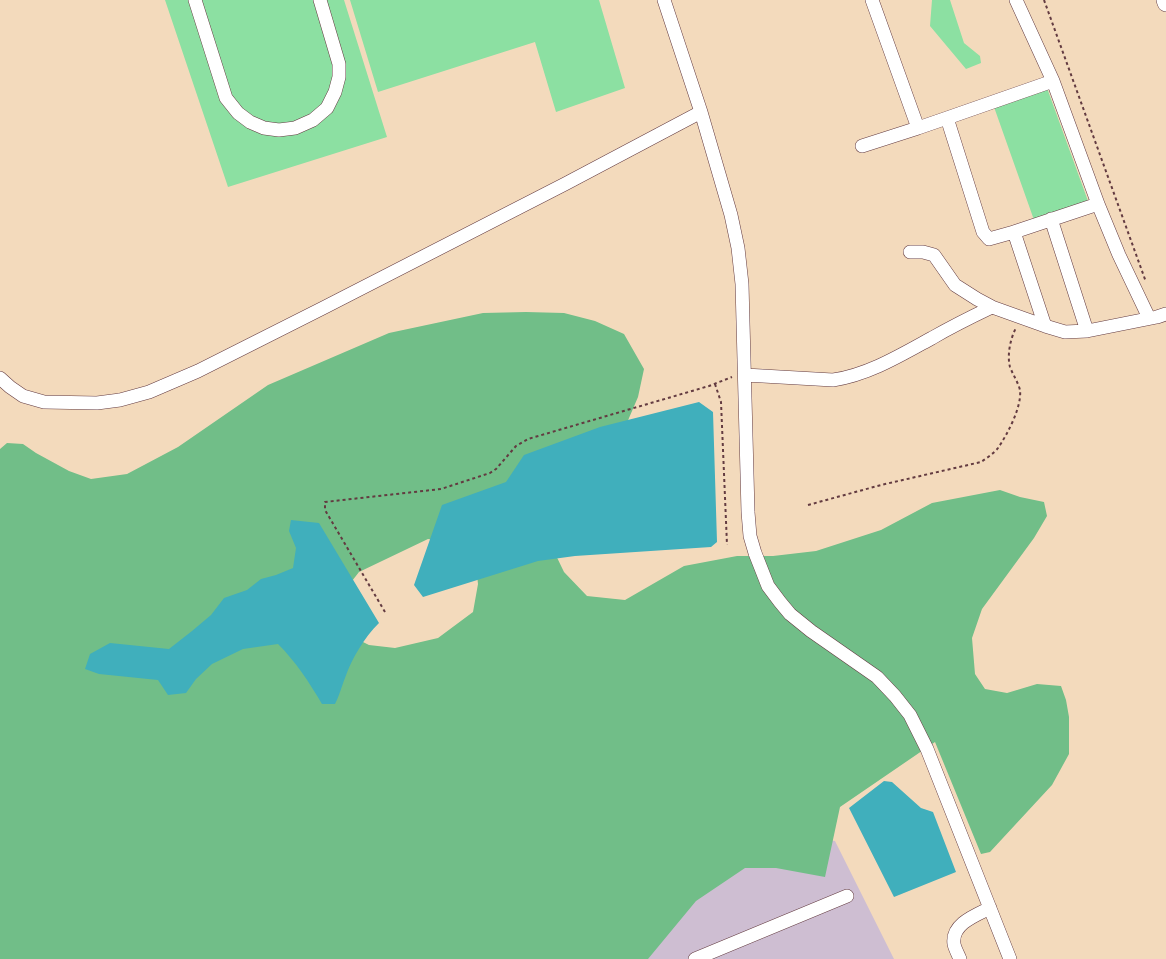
<!DOCTYPE html>
<html>
<head>
<meta charset="utf-8">
<style>
  body { margin:0 }
  canvas { display:block; background:#f3dabc }
</style>
</head>
<body>
<canvas width="1166" height="959"></canvas>
<script>
const g = document.querySelector('canvas').getContext('2d');
g.lineJoin = 'round';
function fillPath(path, color) { g.fillStyle = color; g.fill(path, 'evenodd'); }
function stroke(path, color, width, dash) { g.strokeStyle = color; g.lineWidth = width; g.lineCap = dash ? 'butt' : 'round'; g.setLineDash(dash || []); g.stroke(path); }
const industrial = new Path2D(`
  M807 837 835 841 894 959H557Z`);
const green = new Path2D(`
  M165 0H344L387 137 228 187Z
  M350 0H599L625 88 556 112 535 42 378 92Z
  M932 0H950L964 43 980 56 981 63 966 69 930 26Z
  M1047 88 1088 201 1034 220 994 107Z`);
const forest = new Path2D(`
  M526 312 564 313 595 321 624 334 644 369 638 397 620 439 550 543 564 572 587 596 625 600 684 566 737 556H773L816 551 881 530 932 503 1000 490 1020 497 1044 502 1047 516 1034 538 982 609 972 638 975 674 985 689 1007 693 1037 684 1061 686 1066 700 1069 717V754L1052 785 990 852 981 854 935 742 840 807 825 877 776 868H745L696 901 648 959H0V449L7 443 23 444 36 453 69 471 91 479 127 474 178 447 268 385 389 333 483 313ZM428 539 446 542 476 566 478 584 473 612 438 638 395 648 369 645 355 638 345 590 359 572Z`);
const water = new Path2D(`
  M699 402 713 412 717 542 711 547 575 556 538 561 423 597 414 585 442 505 506 482 524 455 600 427Z
  M291 520 319 523 379 623C364 638 352 658 345 678 341 688 340 694 335 704H322C309 682 296 662 278 644L243 649 212 664 196 679 186 693 168 695 158 680 99 674 85 669 90 654 110 643 169 649 192 631 211 615 224 598 247 590 261 579 276 575 293 568 296 548 289 531Z
  M884 781 892 782 921 808 933 812 956 872 894 897 849 808Z`);
const path = new Path2D(`
  M1044 0 1146 282
  M715 384 721 402 727 545
  M808 505 881 485 981 462C987 458 994 453 998 448 1007 435 1022 407 1020 390 1018 382 1013 375 1010 367 1007 356 1010 339 1016 328
  M385 612 325 510V502L441 489 490 473 496 469 516 446 528 439 709 386 732 377`);
const minor = new Path2D(`
  M195 0 226 98 238 113 250 122 264 128 279 130 295 128 313 120 327 108 335 92 339 77V64L320 0
  M664 0 701 112 731 215 738 248 742 284 748 512 750 536 755 553 768 586 780 602 790 614 811 631 877 677 895 696 910 715 927 749 1010 959
  M872 0 918 128 947 118 983 232 989 239 1014 232 1045 326 1065 332 1087 331 1157 317 1166 314
  M1016 0 1053 81 1098 204 1119 255 1149 318
  M947 118 1053 81
  M862 146 918 128
  M1051 219 1087 331
  M1014 232 1098 204
  M910 252H923L934 255 955 285 977 299 992 307
  M745 375 833 380C868 375 901 355 932 338 951 327 971 317 992 307L1045 326
  M0 378 10 387 23 396 44 402 97 403 120 400 149 392 198 371 323 308 565 184 701 112
  M695 959 847 896
  M960 959C958 954 955 949 954 944 951 924 976 915 990 908`);
const major = new Path2D(`
  M1165 0 1166 3`);
fillPath(industrial, '#cebed2');
fillPath(green, '#8ce0a2');
fillPath(forest, '#71be88');
fillPath(water, '#40afbc');
stroke(minor, '#633b41', 14);
stroke(major, '#633b41', 18);
stroke(path, '#633b41', 2, [3, 3]);
stroke(minor, '#fff', 13);
stroke(major, '#fff', 17);
</script>
</body>
</html>
